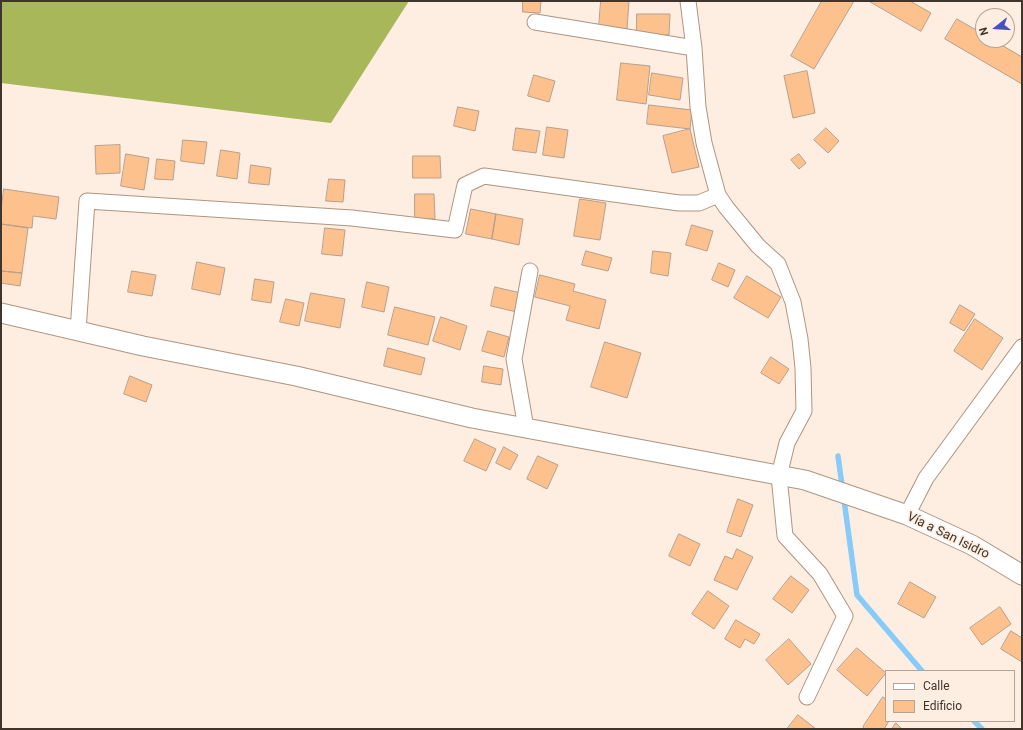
<!DOCTYPE html>
<html>
<head>
<meta charset="utf-8">
<style>
  body { margin:0 }
  #map { position:relative; width:1023px; height:730px; overflow:hidden; background:#fdeee1; font-family:Roboto,sans-serif }
  canvas { display:block }
  .frame { position:absolute; inset:0; border:2px solid #3f352d; pointer-events:none }
  .legend { position:absolute; left:885px; top:670px; width:130px; height:52px; box-sizing:border-box; background:#fdeee1; border:1px solid #b1a499; margin:0; padding:5px 7px; list-style:none; font-size:12px; color:#3f352d }
  .legend li { display:flex; align-items:center; gap:8px; height:20px }
  .legend b { width:20px; border:1px solid #b1a499 }
  .north { position:absolute; left:975px; top:8px; width:40px; height:40px; box-sizing:border-box; background:#fdeee1; border:1px solid #b1a499; border-radius:50%; rotate:253deg; font-size:11px; font-weight:700; line-height:16px; text-align:center; color:#3f352d }
  .north::after { content:''; display:block; margin:auto; width:14px; height:18px; background:#4950c5; clip-path:polygon(50% 0,100% 100%,50% 72%,0 100%) }
</style>
</head>
<body>
<div id="map">
<canvas width="1023" height="730"></canvas>
<div class="frame"></div>
<ul class="legend">
<li><b style="height:5px;background:#fff"></b>Calle</li>
<li><b style="height:11px;background:#fdc18e"></b>Edificio</li>
</ul>
<div class="north">N</div>
</div>
<script>
const g = document.querySelector('canvas').getContext('2d');
g.lineJoin = 'round';
function fillPath(path, color) { g.fillStyle = color; g.fill(path, 'evenodd'); }
function stroke(path, color, width, dash) { g.strokeStyle = color; g.lineWidth = width; g.lineCap = dash ? 'butt' : 'round'; g.setLineDash(dash || []); g.stroke(path); }
function drawText(font, color, halo, rows, align = 'center') {
  g.font = font + ' Roboto,sans-serif'; g.lineWidth = 3.5; g.setLineDash([]); g.textBaseline = 'middle'; g.strokeStyle = halo; g.fillStyle = color; for (const [text, x, y, turn = 0] of rows) {
    g.save(); g.translate(x, y); g.rotate((+turn || 0) * Math.PI / 180); g.textAlign = isNaN(turn) ? turn : align; if (halo) g.strokeText(text, 0, 0); g.fillText(text, 0, 0); g.restore();
  }
}
const forest = new Path2D(`
  M1 1H409L331 123 1 83Z`);
const stream = new Path2D(`
  M838 456 857 595 922 671
  M974 721 982 729`);
const building = new Path2D(`
  M523 1H541L540 13 523 12Z
  M601 1H629L627 29 599 27Z
  M822 1H854L814 69 791 56Z
  M869 1H910L931 13 921 31Z
  M637 14H670L669 35H637Z
  M957 19 983 34V40H993L1022 57V84L945 39Z
  M621 63 650 66 646 104 617 100Z
  M807 71 815 113 793 118 784 76Z
  M652 73 683 78 680 100 649 95Z
  M534 75 555 81 549 102 528 96Z
  M649 105 692 110 690 129 647 124Z
  M458 107 479 111 475 131 454 126Z
  M547 127 568 130 564 158 543 155Z
  M516 128 540 131 536 153 513 150Z
  M826 128 839 141 828 153 814 140Z
  M690 129 699 167 672 173 663 136Z
  M183 140 207 142 204 164 181 161Z
  M120 145V173L96 174 95 146Z
  M221 150 240 153 237 179 217 176Z
  M126 154 149 158 144 190 121 186Z
  M799 154 806 163 799 169 791 160Z
  M413 156H440L441 178H413Z
  M157 159 175 161 173 180 155 179Z
  M251 165 271 168 269 185 249 183Z
  M329 179 345 180 343 202 326 201Z
  M4 189 59 197 56 219 33 216 32 228 1 224V211Z
  M415 194H434L435 219H415Z
  M580 199 606 203 600 240 574 236Z
  M471 209 496 214 492 239 466 234Z
  M496 214 523 219 519 245 492 239Z
  M1 224 28 228 22 273 1 271Z
  M692 225 713 231 707 251 686 245Z
  M325 228 345 230 342 256 322 254Z
  M586 251 612 258 608 271 582 265Z
  M653 251 671 253 668 276 651 273Z
  M197 262 225 268 220 295 192 289Z
  M719 263 735 270 728 287 712 280Z
  M1 271 22 273 20 286 1 283Z
  M132 271 156 275 152 296 128 292Z
  M540 275 575 284 573 291 606 300 599 329 566 320 570 306 535 297Z
  M747 276 781 297 768 318 734 298Z
  M255 279 274 282 271 303 252 300Z
  M367 282 389 287 384 312 362 307Z
  M495 287 521 293 517 312 491 306Z
  M311 293 345 299 340 328 305 321Z
  M286 299 304 303 299 326 280 322Z
  M960 305 975 314 964 331 950 323Z
  M395 307 435 317 428 345 388 335Z
  M441 317 467 326 460 350 433 341Z
  M975 319 1003 338 982 370 954 351Z
  M488 331 509 337 504 357 482 351Z
  M605 342 641 353 627 398 591 387Z
  M388 348 425 358 421 375 384 366Z
  M771 357 789 369 779 384 761 373Z
  M484 366 503 369 501 385 482 382Z
  M130 376 152 385 146 402 124 394Z
  M475 439 496 449 486 471 464 461Z
  M504 447 518 455 510 470 496 463Z
  M538 456 558 465 547 489 527 479Z
  M738 499 753 505 741 537 727 532Z
  M679 534 700 544 690 566 669 556Z
  M737 549 753 557 737 590 714 580 725 556 732 559Z
  M791 576 809 590 792 613 773 599Z
  M910 582 936 597 924 618 898 604Z
  M708 591 729 606 714 629 692 614Z
  M1000 607 1011 624 982 645 970 628Z
  M736 620 760 634 754 644 745 639 740 648 725 639Z
  M1011 631 1022 638V662L1001 649Z
  M789 639 811 664 788 685 766 660Z
  M857 648 886 673 867 696 837 670Z
  M883 697 886 699V721H889L884 729H865L863 727Z
  M798 715 816 729H787Z
  M896 723 902 729H892Z`);
const minor = new Path2D(`
  M688 1 694 48 698 107 704 143 718 195 726 207 758 246 778 264 793 302 800 339 803 368 804 411 787 443 779 476 785 536 820 574 845 616 807 697
  M535 22 694 48
  M78 331 87 201 352 218 455 230 465 185 484 176 679 203H699L718 195
  M526 428 514 359 530 271
  M907 515 926 478 1022 347`);
const tertiary = new Path2D(`
  M1 313 143 346 296 376 472 418 805 480 907 515 972 545 1022 575`);
const streetNames = [
  ["Vía a San Isidro",948,536,26]
];
fillPath(forest, '#a7b75a');
stroke(stream, '#86cbf9', 5.5);
fillPath(building, '#fdc18e');
stroke(building, '#b79f8b', 1);
stroke(minor, '#ad9581', 17);
stroke(tertiary, '#ad9581', 21);
stroke(minor, '#fff', 15);
stroke(tertiary, '#fff', 19);
drawText('13px', '#3f352d', '#fdeee1', streetNames);
</script>
</body>
</html>
